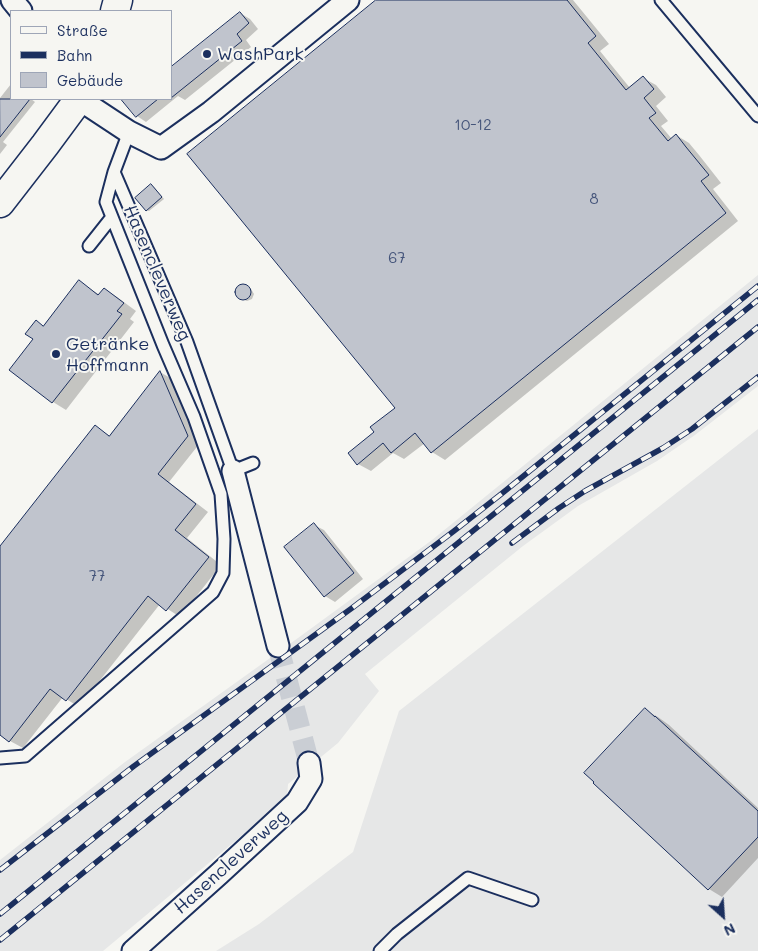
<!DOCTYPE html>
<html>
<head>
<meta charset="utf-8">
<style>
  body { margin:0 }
  #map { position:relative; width:758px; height:951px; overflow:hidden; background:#f6f6f2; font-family:Mali,sans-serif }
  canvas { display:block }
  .legend { position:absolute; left:10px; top:10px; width:162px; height:90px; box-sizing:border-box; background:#f6f6f2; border:1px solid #9ea6b7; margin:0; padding:6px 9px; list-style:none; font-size:15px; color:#1b2f5e }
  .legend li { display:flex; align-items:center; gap:10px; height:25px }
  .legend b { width:25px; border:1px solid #9ea6b7 }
  .north { position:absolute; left:698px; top:891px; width:50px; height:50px; -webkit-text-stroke:4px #f6f6f2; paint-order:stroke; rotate:154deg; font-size:14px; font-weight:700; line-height:20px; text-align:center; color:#1b2f5e }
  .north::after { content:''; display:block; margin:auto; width:18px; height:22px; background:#1b2f5e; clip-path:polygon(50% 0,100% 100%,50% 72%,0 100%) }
</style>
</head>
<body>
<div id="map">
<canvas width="758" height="951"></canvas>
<ul class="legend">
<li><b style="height:6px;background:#f6f6f2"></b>Straße</li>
<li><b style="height:6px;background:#1b2f5e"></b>Bahn</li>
<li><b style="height:14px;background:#c0c4cd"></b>Gebäude</li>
</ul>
<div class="north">N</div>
</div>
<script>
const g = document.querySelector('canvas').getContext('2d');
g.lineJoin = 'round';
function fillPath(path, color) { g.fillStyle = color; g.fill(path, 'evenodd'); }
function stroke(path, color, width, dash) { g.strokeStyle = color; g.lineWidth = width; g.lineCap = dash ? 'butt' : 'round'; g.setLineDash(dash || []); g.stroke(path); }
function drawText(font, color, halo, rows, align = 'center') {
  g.font = font + ' Mali,sans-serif'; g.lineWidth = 4; g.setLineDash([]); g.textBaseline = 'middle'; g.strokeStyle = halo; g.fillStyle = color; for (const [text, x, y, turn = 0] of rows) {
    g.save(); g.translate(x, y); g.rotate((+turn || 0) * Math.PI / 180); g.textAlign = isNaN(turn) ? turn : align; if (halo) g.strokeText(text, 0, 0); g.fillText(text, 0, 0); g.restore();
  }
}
const built = new Path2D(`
  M758 275V386L695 435 657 461 578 506 523 546 365 674 379 691 338 743 288 784 287 798 103 951H0V860L125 762 298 638 432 540Z
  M758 429V951H216L259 924 353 852 399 711Z`);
const shadow = new Path2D(`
  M378 0H573L609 44 600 51 630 88 643 78 656 85 666 97 656 106 668 121 661 126 672 139 676 135 689 143 699 155 721 183 713 189 738 221 445 460 432 452 425 443 404 459 393 453 371 471 358 464 376 433 396 408Z
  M240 13 250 19 258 29 246 40 251 47 185 100 178 96 146 122 137 116 123 99H171V69Z
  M11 84V99H31L35 102 3 142 7 145 0 154V98Z
  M151 186 154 187 164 199 149 211 146 210Z
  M79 282 100 295 104 289 117 297 136 311 130 319 134 322 66 410 53 402 11 369 34 339 36 322 44 326Z
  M243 285 251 289 254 294 252 299 247 301 239 298 236 293 238 288Z
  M160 372 172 379 200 443 169 482 208 512 187 538 221 565 180 617 160 604 79 707 63 697 23 748 10 741 0 733V548L96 427 110 436Z
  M314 525 324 530 363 579 335 602 325 596Z
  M645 710 658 717 669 725 758 808V858L722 897 709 889 595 783Z`);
const building = new Path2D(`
  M376 0H567L596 36 588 43 626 90 643 76 654 89 644 98 656 113 649 118 668 141 676 134 686 147 709 175 701 181 726 213 431 453 415 433 391 453 383 443 357 465 348 453 374 432 370 427 395 408 187 154Z
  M240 12 249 23 237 34 242 41 171 98V67Z
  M0 99H30L0 137Z
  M121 99H158L136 117Z
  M151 184 162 197 146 211 135 198Z
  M79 280 98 295 104 288 124 303 117 311 122 314 52 403 9 370 33 339 25 334 36 320 43 326Z
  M235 292a8 8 0 1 1 16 0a8 8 0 1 1-16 0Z
  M160 371 188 436 158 474 196 504 175 530 209 557 166 611 148 596 66 701 50 689 9 742 0 735V546L95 425 109 436Z
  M314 523 354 573 324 597 284 547Z
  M645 708 655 717V716L758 811V837L708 890 593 783 594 782 584 773Z`);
const streetTunnel = new Path2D(`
  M278 646 309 763`);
const lane = new Path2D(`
  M661 0 758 116
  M129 132 114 172 187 342 233 471 253 463
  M89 246 112 217
  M0 758 25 756 213 592 223 573 224 539 221 494 194 417 163 345 106 202 114 172
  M380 951 397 934 468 878 532 900`);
const street = new Path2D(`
  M12 0 21 11
  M79 99 129 132 161 148 211 112 348 0
  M233 471 278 646
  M133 951 219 874 297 802 311 779 309 763`);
const secondary = new Path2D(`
  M115 11 118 0
  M0 203 45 145 79 99`);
const rail = new Path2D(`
  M512 543 559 508 585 491 663 448 692 429 758 377
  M0 870 134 766 352 608 454 531 500 495 758 286
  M0 914 758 300
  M0 940 758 327`);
const markers = [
  [207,54,5,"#1b2f5e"],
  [56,354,5,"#1b2f5e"]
];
const numberNames = [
  ["10-12",473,125],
  ["8",594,199],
  ["67",397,258],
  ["77",97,576]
];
const poiNames = [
  ["WashPark",217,54],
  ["Getränke",66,344],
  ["Hoffmann",66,365]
];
const streetNames = [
  ["Hasencleverweg",157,273,67],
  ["Hasencleverweg",231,862,-42]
];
fillPath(built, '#e6e7e7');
fillPath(shadow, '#0003');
fillPath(building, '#c0c4cd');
stroke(building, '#1b2f5e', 1);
stroke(streetTunnel, '#caced4', 21, [21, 11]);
stroke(lane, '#1b2f5e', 15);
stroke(street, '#1b2f5e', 25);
stroke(secondary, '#1b2f5e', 31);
stroke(lane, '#f6f6f2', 11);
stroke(street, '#f6f6f2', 21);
stroke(secondary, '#f6f6f2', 28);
stroke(rail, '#1b2f5e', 5.5);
stroke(rail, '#f6f6f2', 4, [11]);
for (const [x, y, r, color] of markers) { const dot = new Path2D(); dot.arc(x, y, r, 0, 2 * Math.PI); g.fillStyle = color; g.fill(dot); stroke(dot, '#f6f6f2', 2); }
drawText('15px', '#44547a', null, numberNames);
drawText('18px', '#1b2f5e', '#f6f6f2', poiNames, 'left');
drawText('18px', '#1b2f5e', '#f6f6f2', streetNames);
</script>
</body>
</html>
